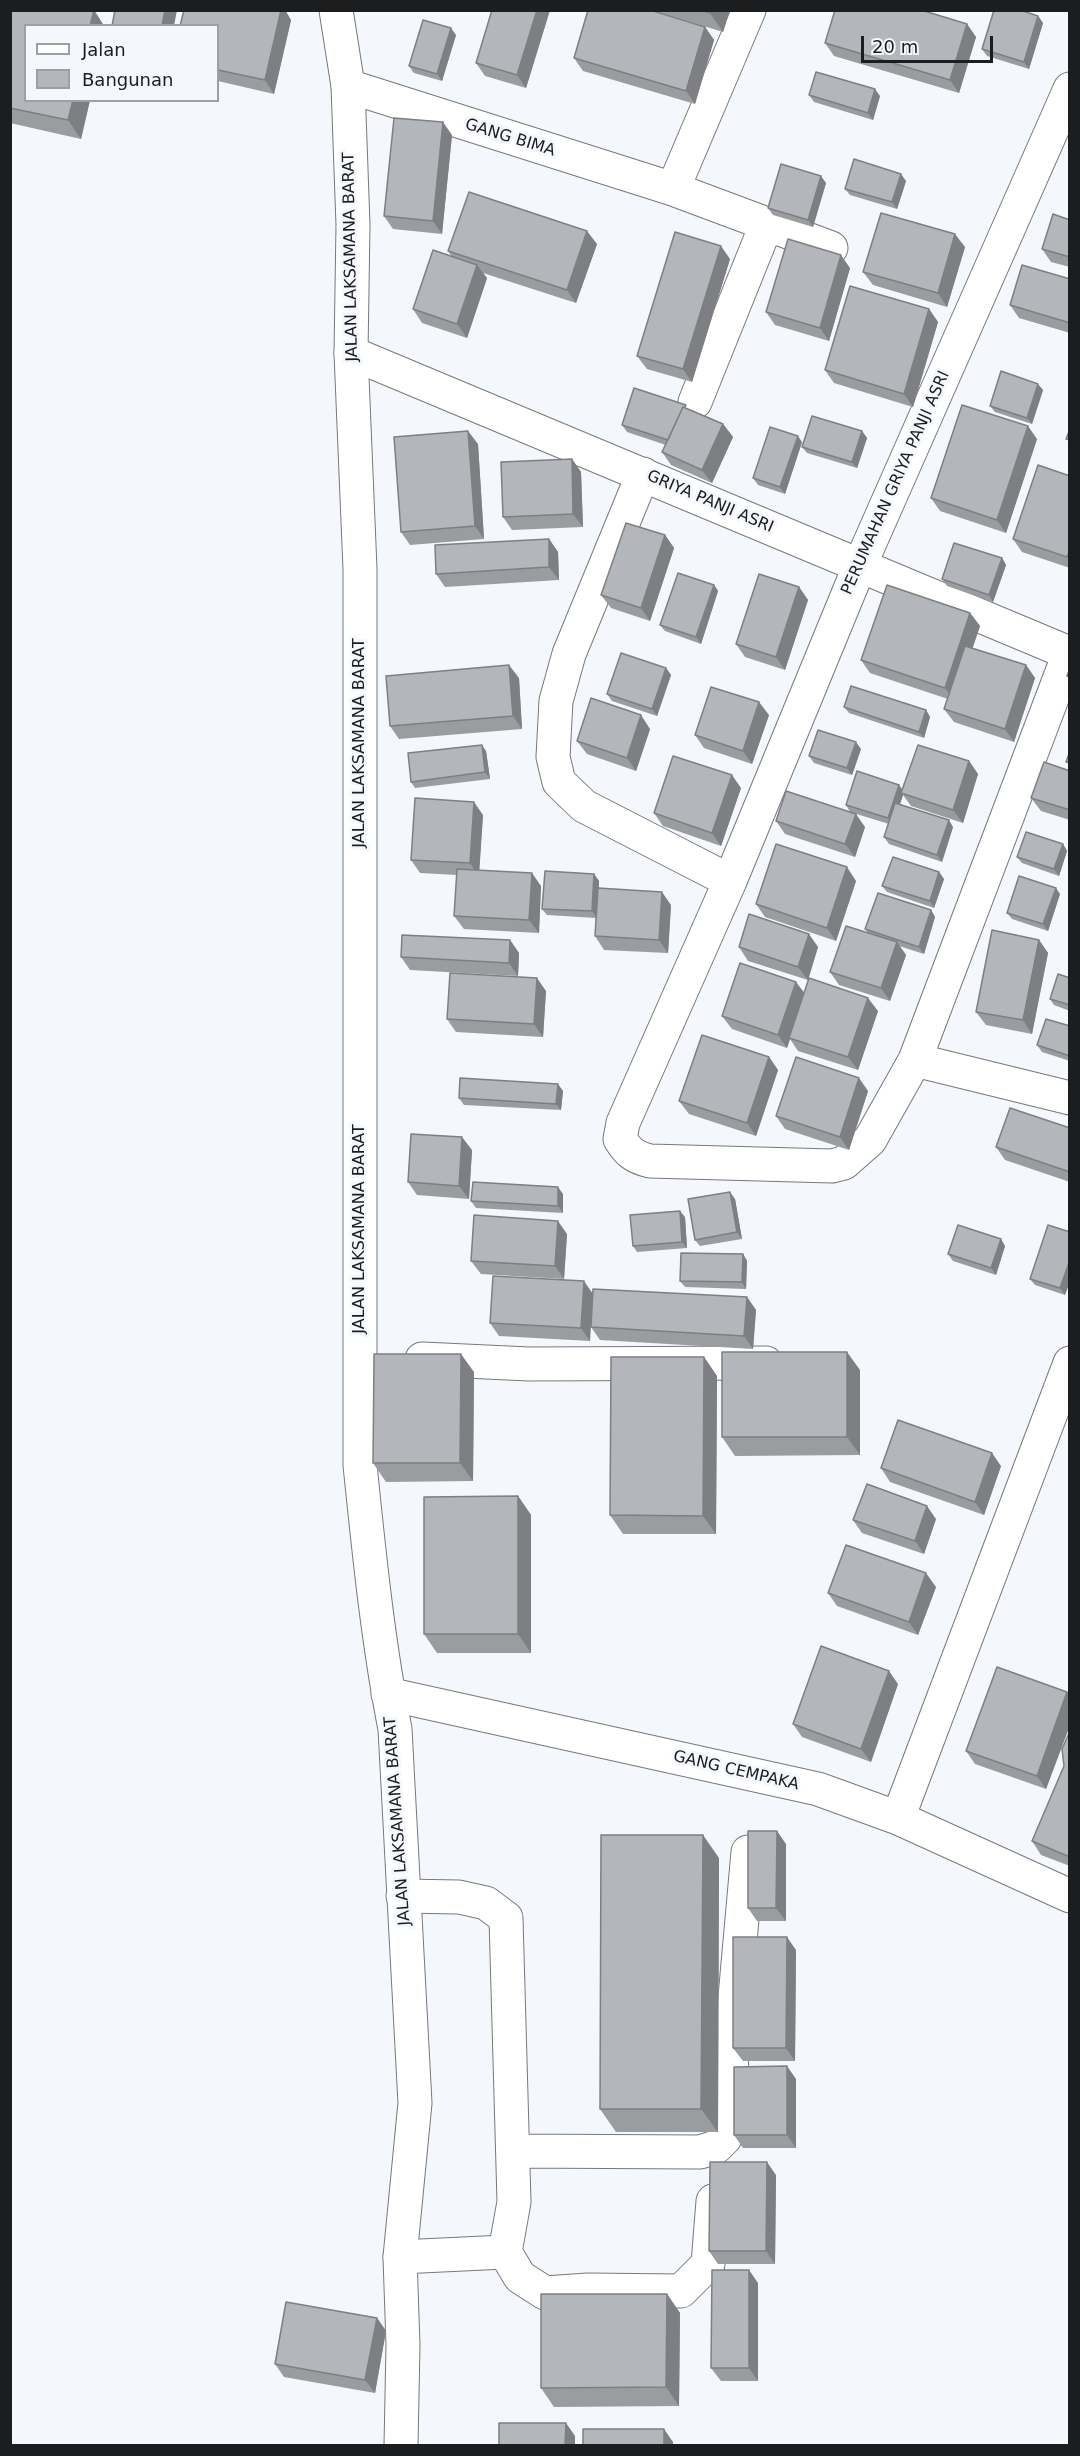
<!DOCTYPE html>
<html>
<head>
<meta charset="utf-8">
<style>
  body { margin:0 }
  #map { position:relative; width:1080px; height:2456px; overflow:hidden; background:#f4f7fb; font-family:"DejaVu Sans",sans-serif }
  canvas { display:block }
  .frame { position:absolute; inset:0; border:12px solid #1b1d1e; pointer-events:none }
  .legend { position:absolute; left:24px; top:24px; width:195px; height:78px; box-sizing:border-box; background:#f4f7fb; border:2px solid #9da0a3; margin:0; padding:8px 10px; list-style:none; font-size:18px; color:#1b1d1e }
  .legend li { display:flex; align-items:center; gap:12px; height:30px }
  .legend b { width:30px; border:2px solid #9da0a3 }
  .scale { position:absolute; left:861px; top:36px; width:132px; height:27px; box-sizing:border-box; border:3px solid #1b1d1e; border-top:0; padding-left:8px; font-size:18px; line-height:21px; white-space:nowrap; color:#1b1d1e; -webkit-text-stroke:4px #f4f7fb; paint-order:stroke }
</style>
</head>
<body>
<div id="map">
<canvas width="1080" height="2456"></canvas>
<div class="frame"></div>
<ul class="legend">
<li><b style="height:8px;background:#fff"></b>Jalan</li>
<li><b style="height:16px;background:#b3b6ba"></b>Bangunan</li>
</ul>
<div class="scale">20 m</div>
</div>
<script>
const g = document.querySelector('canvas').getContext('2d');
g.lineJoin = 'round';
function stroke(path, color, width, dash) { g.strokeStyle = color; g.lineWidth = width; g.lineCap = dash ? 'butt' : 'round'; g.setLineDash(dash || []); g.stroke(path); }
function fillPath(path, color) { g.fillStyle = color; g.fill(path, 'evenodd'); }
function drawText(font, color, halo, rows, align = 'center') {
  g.font = font + ' "DejaVu Sans",sans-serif'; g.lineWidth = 6; g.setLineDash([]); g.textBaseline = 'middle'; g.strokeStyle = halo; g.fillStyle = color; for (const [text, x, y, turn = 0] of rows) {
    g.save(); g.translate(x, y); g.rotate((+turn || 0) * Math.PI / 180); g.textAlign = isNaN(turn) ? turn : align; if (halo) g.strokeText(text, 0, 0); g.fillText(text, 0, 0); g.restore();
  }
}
const minor = new Path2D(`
  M348 86 673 189 831 248
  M1070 89 860 565 730 881 623 1123 620 1139C628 1152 634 1157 650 1161L832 1166 844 1163 870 1140 915 1060 1070 651
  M673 189 749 10
  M351 353 1069 653
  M695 402 767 223
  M643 474 569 654 556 701 553 757 559 782 584 806 730 881
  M915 1060 1070 1098
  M422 1359 529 1364 766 1363
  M388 1694 818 1789 898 1818 1070 1896
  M898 1818 1070 1363
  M514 2151 700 2152 716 2147 725 2138 733 2118 731 2042 748 1852
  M505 2252 520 2277 545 2293 588 2290 681 2291 708 2264 713 2201
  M400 2257 505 2252 514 2202 506 1918 486 1903 459 1897 403 1896`);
const major = new Path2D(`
  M336 10 348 86 353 225 351 353 360 569V1465C369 1553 378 1642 395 1729L415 2103 400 2257 403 2345 401 2446`);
const wall = new Path2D(`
  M10 10H94L104 26H26V100H90L81 139 10 123Z
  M184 10H285L291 20 274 94 218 81V26Z
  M492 10H550L526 88 485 76 476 63Z
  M652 10H730L723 32Z
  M1038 16 1043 23 1029 69 987 56 982 49Z
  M967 24 976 37 959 93 834 56 825 43Z
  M705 27 714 40 695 104 583 71 574 58Z
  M456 35 442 81 414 73 409 66Z
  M809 95 880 96 873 120 814 102Z
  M452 135 442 234 393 229 384 216Z
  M906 181 897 209 850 195 845 189Z
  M826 183 813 227 773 215 768 208Z
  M1070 220V267L1051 262 1042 249Z
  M597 244 576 303 483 273 487 278 467 338 422 323 413 309 452 257 448 251Z
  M965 247 947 307 873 285 863 272Z
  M730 259 692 382 647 369 637 356Z
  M850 268 829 341 775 325 766 312Z
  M1070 279V333L1019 318 1010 305Z
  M929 309 938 322 913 407 834 383 825 370Z
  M1043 390 1032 424 995 412 990 406Z
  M689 409 723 424 733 437 712 483 671 465 662 452 666 445 627 432 622 425Z
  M862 431 867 438 857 468 807 453 802 447Z
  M1037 439 1006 533 940 511 931 498Z
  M802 442 785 494 758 485 753 478Z
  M478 444 484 539 410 545 401 532Z
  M572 459 581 472 583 527 512 530 503 517Z
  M1070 476V568L1022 552 1013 539Z
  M665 535 674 548 650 621 611 608 601 595Z
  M549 539 558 552 559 580 445 587 436 574Z
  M1002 558 1006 565 993 602 947 586 942 579Z
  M714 585 718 591 701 644 665 631 660 625Z
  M799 587 808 600 785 670 745 657 736 644Z
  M970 613 980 626 972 648 1026 665 1035 678 1014 742 954 722 944 709 948 699 870 673 861 660Z
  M666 668 671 675 657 716 612 701 607 694Z
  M519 678 522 729 399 739 390 726Z
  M844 707 926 710 930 717 924 738 849 713Z
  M769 715 752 764 704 748 695 735Z
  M650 729 636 771 587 754 577 741Z
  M861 749 852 775 814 763 809 756Z
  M486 751 490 779 415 788 411 782Z
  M969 761 978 774 963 823 911 806 903 795 900 804 953 827 942 862 889 844 884 837 889 824 850 812 846 805 899 785 902 790Z
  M1070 771V820L1041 811 1031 798Z
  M741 788 721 846 663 826 654 813Z
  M483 815 479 870 541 886 539 933 464 929 454 916 457 875 420 873 411 860Z
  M776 821 865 827 855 857 785 834Z
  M1063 844 1067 851 1059 876 1022 863 1017 857Z
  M939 872 944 879 934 908 887 892 882 886Z
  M594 874 599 881V888L671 905 668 953 604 950 595 936 596 918 547 915 542 909Z
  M856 881 836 941 765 917 756 904Z
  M1060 894 1048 931 1012 919 1007 913Z
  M931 910 935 917 924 954 899 946 906 955 890 1001 839 985 830 972 868 933 865 929Z
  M510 940 519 953 518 976 410 970 401 957Z
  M1039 940 1048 953 1032 1034 986 1025 976 1012Z
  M739 947H818L808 980 748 961Z
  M1070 978V1011L1054 1005 1050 999Z
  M546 991 543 1037 456 1032 447 1019Z
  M804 993 878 1011 858 1070 798 1051 790 1039 787 1048 732 1029 722 1016Z
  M1070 1026V1061L1042 1052 1037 1045Z
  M769 1057 778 1070 756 1136 689 1114 679 1101Z
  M563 1091 561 1110 464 1105 459 1098Z
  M868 1091 849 1150 785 1129 776 1116Z
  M1070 1128V1182L1005 1160 996 1147Z
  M472 1150 469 1199 417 1195 408 1182Z
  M563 1194V1213L476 1208 471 1201Z
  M735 1199 742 1239 700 1246 695 1240Z
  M685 1217 687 1248 637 1252 633 1246Z
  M1048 1225 1065 1295 1035 1285 1030 1279Z
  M567 1234 564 1279 481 1274 471 1261Z
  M1005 1246 996 1275 953 1261 948 1254Z
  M743 1254 747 1261 746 1289 685 1287 680 1281Z
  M584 1281 590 1341 499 1336 490 1323Z
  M747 1297 756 1310 753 1349 600 1340 591 1327Z
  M704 1357 717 1376 716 1534H623L610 1515Z
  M860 1370V1455L735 1456 722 1437Z
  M474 1372 473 1481 386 1482 373 1463Z
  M1001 1466 984 1515 890 1482 881 1468Z
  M518 1496 531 1515V1653H437L424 1634Z
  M936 1519 924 1554 862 1533 853 1520Z
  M936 1587 918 1635 837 1606 828 1593Z
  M898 1684 871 1762 802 1737 793 1724Z
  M1067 1692 1070 1695V1725L1046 1789 975 1764 966 1751Z
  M1070 1731V1866L1041 1855 1032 1841 1064 1766Z
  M786 1844V1921H757L748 1908Z
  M719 1858 718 2132H616L600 2109Z
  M796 1950 795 2061H743L733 2048Z
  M796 2079V2148H743L734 2135Z
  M776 2175 775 2264H718L709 2251Z
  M758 2283V2381H721L711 2368Z
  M667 2294 680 2313 679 2406 554 2407 541 2388Z
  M377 2318 386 2331 375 2393 284 2377 275 2364Z`);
const shadedWall = new Path2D(`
  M94 10 104 26H90Z
  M165 10H177L174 26H162Z
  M281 10H285L291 20 274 94 265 80Z
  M537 10H550L526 88 517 75Z
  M711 10H730L723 32 710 13Z
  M1038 16 1043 23 1029 69 1024 62Z
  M967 24 976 37 959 93 950 80Z
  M705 27 714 40 695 104 686 91Z
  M451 28 456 35 442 81 437 74Z
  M875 89 880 96 873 120 868 113Z
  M73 100H90L81 139 68 120Z
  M443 122 452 135 442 234 433 221Z
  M901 174 906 181 897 209 892 202Z
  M821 176 826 183 813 227 808 220Z
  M587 231 597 244 576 303 567 290Z
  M955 234 965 247 947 307 938 293Z
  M721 246 730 259 692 382 683 369Z
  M841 255 850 268 829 341 820 328Z
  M477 265 487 278 467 338 457 324Z
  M929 309 938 322 913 407 904 394Z
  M1038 384 1043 390 1032 424 1027 418Z
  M723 424 733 437 712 483 702 470Z
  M1028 426 1037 439 1006 533 997 520Z
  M468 431 478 444 484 539 475 526Z
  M862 431 867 438 857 468 852 462Z
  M798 436 802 442 785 494 780 487Z
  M572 459 581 472 583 527 573 514Z
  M665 535 674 548 650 621 641 608Z
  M549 539 558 552 559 580 549 567Z
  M1002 558 1006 565 993 602 989 595Z
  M714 585 718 591 701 644 696 637Z
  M799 587 808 600 785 670 776 657Z
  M970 613 980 626 955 701 945 688Z
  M509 665 519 678 522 729 513 716Z
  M1026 665 1035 678 1014 742 1005 729Z
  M666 668 671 675 657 716 652 709Z
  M759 702 769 715 752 764 743 751Z
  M926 710 930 717 924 738 919 732Z
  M641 715 650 729 636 771 627 758Z
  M856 742 861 749 852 775 847 768Z
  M482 745 486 751 490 779 485 772Z
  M969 761 978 774 963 823 953 810Z
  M732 775 741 788 721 846 712 833Z
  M899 785 904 792 901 793 903 795 893 825 888 818Z
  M474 802 483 815 479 876 470 863Z
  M856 814 865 827 855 857 845 844Z
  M949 820 953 827 942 862 937 855Z
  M1063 844 1067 851 1059 876 1054 869Z
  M847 867 856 881 836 941 827 928Z
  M939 872 944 879 934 908 930 901Z
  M532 873 541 886 539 933 529 920Z
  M594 874 599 881 597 918 592 911Z
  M1056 888 1060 894 1048 931 1043 924Z
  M662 892 671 905 668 953 659 940Z
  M931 910 935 917 924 954 919 947Z
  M809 934 818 947 808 980 798 967Z
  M510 940 519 953 518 976 509 963Z
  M1039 940 1048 953 1032 1034 1023 1020Z
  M897 942 906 955 890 1001 881 988Z
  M537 978 546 991 543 1037 534 1024Z
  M796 982 806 995 789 1038 790 1039 787 1048 778 1035Z
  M868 998 878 1011 858 1070 848 1057Z
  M769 1057 778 1070 756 1136 747 1123Z
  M859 1078 868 1091 849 1150 840 1137Z
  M558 1084 563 1091 561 1110 556 1104Z
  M462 1137 472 1150 469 1199 459 1186Z
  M558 1187 563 1194V1213L558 1206Z
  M730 1192 735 1199 742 1239 737 1232Z
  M680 1211 685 1217 687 1248 682 1242Z
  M558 1221 567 1234 564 1279 555 1266Z
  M1001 1239 1005 1246 996 1275 991 1268Z
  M743 1254 747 1261 746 1289 742 1282Z
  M1070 1260V1282L1065 1295 1060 1288Z
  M584 1281 593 1294 590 1341 581 1328Z
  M747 1297 756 1310 753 1349 744 1336Z
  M847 1352 860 1370V1455L847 1437Z
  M461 1354 474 1372 473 1481 460 1463Z
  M704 1357 717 1376 716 1534 703 1516Z
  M992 1453 1001 1466 984 1515 975 1502Z
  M518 1496 531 1515V1653L518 1634Z
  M927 1506 936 1519 924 1554 915 1541Z
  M926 1573 936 1587 918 1635 909 1622Z
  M889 1671 898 1684 871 1762 861 1749Z
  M1067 1692 1070 1695V1725L1046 1789 1037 1776Z
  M777 1831 786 1844V1921L776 1908Z
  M703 1835 719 1858 718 2132 701 2109Z
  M787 1937 796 1950 795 2061 786 2048Z
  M787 2066 796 2079V2148L787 2135Z
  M767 2162 776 2175 775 2264 766 2251Z
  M749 2270 758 2283V2381L749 2368Z
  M667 2294 680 2313 679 2406 666 2387Z
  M377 2318 386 2331 375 2393 365 2380Z
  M566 2423 575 2436V2445H565Z
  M664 2429 673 2442V2445H664Z`);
const building = new Path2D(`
  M10 10H94L90 26H26V100H73L68 120 10 108Z
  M115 10H165L162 26H112Z
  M184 10H281L265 80 218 70V26H180Z
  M492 10H537L517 75 476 63Z
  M588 10H650L705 27 686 91 574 58Z
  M701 10H711L710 13Z
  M835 10H921L967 24 950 80 825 43Z
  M994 10H1020L1038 16 1024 62 982 49Z
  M423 20 451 28 437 74 409 66Z
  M816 72 875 89 868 113 809 95Z
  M394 118 443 122 433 221 384 216Z
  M854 159 901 174 892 202 845 189Z
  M781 164 821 176 808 220 768 208Z
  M469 192 587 231 567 290 448 251Z
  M881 213 955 234 938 293 863 272Z
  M1053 214 1070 220V257L1042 249Z
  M675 232 721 246 683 369 637 356Z
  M788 239 841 255 820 328 766 312Z
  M433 250 477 265 457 324 413 309Z
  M1022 265 1070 279V323L1010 305Z
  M850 286 929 309 904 394 825 370Z
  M1001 371 1038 384 1027 418 990 406Z
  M634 388 686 405 685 407H683L668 440 622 425Z
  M962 405 1028 426 997 520 931 498Z
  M683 407 723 424 702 470 662 452Z
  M812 416 862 431 852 462 802 447Z
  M770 427 798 436 780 487 753 478Z
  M1070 429V440L1066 439Z
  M468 431 475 526 401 532 394 437Z
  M572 459 573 514 503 517 501 462Z
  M1038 465 1070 476V550L1067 557 1013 539Z
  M626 523 665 535 641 608 601 595Z
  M549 539V567L436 574 435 545Z
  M954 543 1002 558 989 595 942 579Z
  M678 573 714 585 696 637 660 625Z
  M759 574 799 587 776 657 736 644Z
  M887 585 970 613 945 688 861 660Z
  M965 646 1026 665 1005 729 944 709Z
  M621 653 666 668 652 709 607 694Z
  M509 665 513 716 390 726 386 676Z
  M1070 668V677L1067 676Z
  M851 686 926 710 919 732 844 707Z
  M711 687 759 702 743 751 695 735Z
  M591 698 641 715 627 758 577 741Z
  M818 730 856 742 847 768 809 756Z
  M482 745 485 772 411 782 408 753Z
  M918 745 969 761 953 810 901 793Z
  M1070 751V763L1066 762Z
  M673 756 732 775 712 833 654 813Z
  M1044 762 1070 771V810L1031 798Z
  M857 771 899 785 888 818 846 805Z
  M786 791 856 814 845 844 776 821Z
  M415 798 474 802 470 863 411 860Z
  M895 803 949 820 937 855 884 837Z
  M1026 832 1063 844 1054 869 1017 857Z
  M776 844 847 867 827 928 756 904Z
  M893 857 939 872 930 901 882 886Z
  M457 869 532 873 529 920 454 916Z
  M545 871 594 874 592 911 542 909Z
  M1019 876 1056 888 1043 924 1007 913Z
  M598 888 662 892 659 940 595 936Z
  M878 893 931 910 919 947 865 929Z
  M749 914 809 934 798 967 739 947Z
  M846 926 897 942 881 988 830 972Z
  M992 930 1039 940 1023 1020 976 1012Z
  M402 935 510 940 509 963 401 957Z
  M740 963 796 982 778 1035 722 1016Z
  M450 973 537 978 534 1024 447 1019Z
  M1058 974 1070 978V1005L1050 999Z
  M809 978 868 998 848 1057 789 1038Z
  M1046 1019 1070 1026V1056L1037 1045Z
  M702 1035 769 1057 747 1123 679 1101Z
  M796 1057 859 1078 840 1137 776 1116Z
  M460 1078 558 1084 556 1104 459 1098Z
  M1010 1108 1070 1128V1172L996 1147Z
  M411 1134 462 1137 459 1186 408 1182Z
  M473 1182 558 1187V1206L471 1201Z
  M730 1192 737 1232 695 1240 688 1199Z
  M680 1211 682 1242 633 1246 630 1215Z
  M474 1215 558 1221 555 1266 471 1261Z
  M958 1225 1001 1239 991 1268 948 1254Z
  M1048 1225 1070 1232V1260L1060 1288 1030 1279Z
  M681 1253 743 1254 742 1282 680 1281Z
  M493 1276 584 1281 581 1328 490 1323Z
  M593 1289 747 1297 744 1336 591 1327Z
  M722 1352H847V1437H722Z
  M374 1354H461L460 1463H373Z
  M611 1357H704L703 1516 610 1515Z
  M898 1420 992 1453 975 1502 881 1468Z
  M867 1484 927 1506 915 1541 853 1520Z
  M518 1496V1634H424V1497Z
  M846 1545 926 1573 909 1622 828 1593Z
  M821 1646 889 1671 861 1749 793 1724Z
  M997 1667 1067 1692 1037 1776 966 1751Z
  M1070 1731V1857L1032 1841 1064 1766 1062 1749Z
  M748 1831H777L776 1908H748Z
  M601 1835H703L701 2109H600Z
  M733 1937H787L786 2048H733Z
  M787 2066V2135H734V2067Z
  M710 2162H767L766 2251H709Z
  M712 2270H749V2368H711Z
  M541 2294H667L666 2387 541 2388Z
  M286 2302 377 2318 365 2380 275 2364Z
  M499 2423H566L565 2445H499Z
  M583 2429H664V2445H583Z`);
const streetNames = [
  ["GANG BIMA",510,138,17],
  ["JALAN LAKSAMANA BARAT",351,257,-91],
  ["PERUMAHAN GRIYA PANJI ASRI",896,483,-66],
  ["GRIYA PANJI ASRI",710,502,23],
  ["JALAN LAKSAMANA BARAT",360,743,-90],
  ["JALAN LAKSAMANA BARAT",360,1229,-90],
  ["GANG CEMPAKA",736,1771,13],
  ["JALAN LAKSAMANA BARAT",398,1821,-94]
];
stroke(minor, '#76787d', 35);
stroke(major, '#76787d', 35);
stroke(minor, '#fff', 33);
stroke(major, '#fff', 33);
fillPath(wall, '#9a9da0');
fillPath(shadedWall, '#7d7f82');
fillPath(building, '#b3b6ba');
stroke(building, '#7d7f82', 1.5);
drawText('16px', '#1b1d1e', '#f4f7fb', streetNames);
</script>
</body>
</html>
